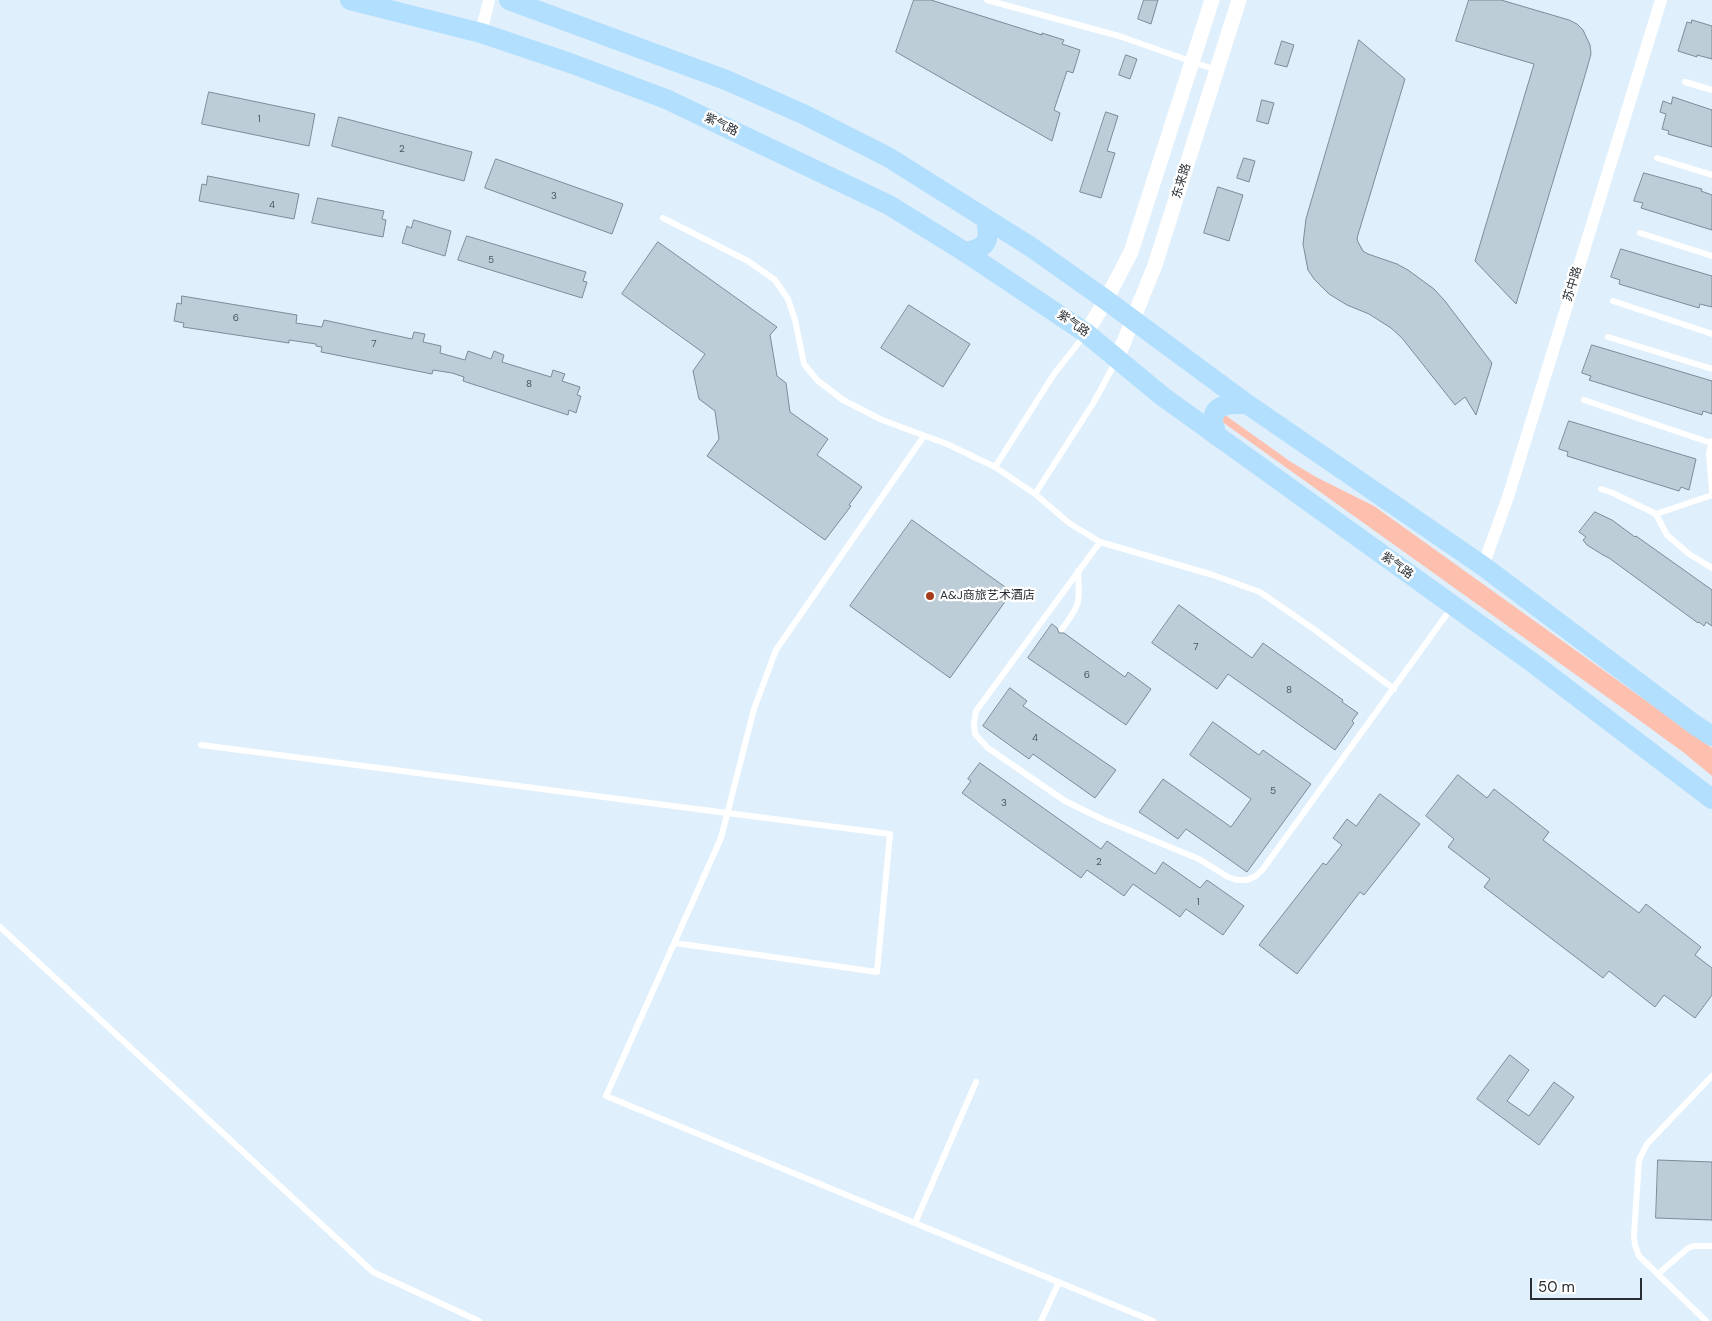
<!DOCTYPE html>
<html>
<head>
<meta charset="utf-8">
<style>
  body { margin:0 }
  #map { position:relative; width:1712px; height:1321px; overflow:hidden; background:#dfeffb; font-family:"DM Sans",sans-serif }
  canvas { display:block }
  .scale { position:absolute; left:1530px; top:1278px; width:112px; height:22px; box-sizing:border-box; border:2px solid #282e33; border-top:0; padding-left:6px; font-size:15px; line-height:18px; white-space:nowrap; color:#282e33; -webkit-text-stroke:4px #fff; paint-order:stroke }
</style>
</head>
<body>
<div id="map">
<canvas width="1712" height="1321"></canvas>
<div class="scale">50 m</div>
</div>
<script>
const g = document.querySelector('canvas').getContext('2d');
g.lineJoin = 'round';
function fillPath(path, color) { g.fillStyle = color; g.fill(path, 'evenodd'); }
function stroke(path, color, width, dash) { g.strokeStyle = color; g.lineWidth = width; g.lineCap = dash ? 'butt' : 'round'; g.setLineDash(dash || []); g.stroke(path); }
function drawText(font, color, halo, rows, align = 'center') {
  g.font = font + ' "DM Sans","Noto Sans SC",sans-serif'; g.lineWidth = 4.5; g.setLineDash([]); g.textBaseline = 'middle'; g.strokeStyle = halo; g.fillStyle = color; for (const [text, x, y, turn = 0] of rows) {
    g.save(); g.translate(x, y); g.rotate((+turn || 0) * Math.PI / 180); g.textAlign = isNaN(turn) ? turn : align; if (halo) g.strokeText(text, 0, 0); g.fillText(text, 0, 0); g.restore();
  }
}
const green = new Path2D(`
  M1225 415 1291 462 1316 477 1374 506 1712 748V776L1683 752 1628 712 1221 421Z`);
const building = new Path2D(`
  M914 0H931L1042 35V33L1064 40 1062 44 1080 50 1073 73 1067 71 1054 110 1060 113 1052 141 896 52Z
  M1144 0H1158L1151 24 1138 19Z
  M1469 0H1501L1569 20 1577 24 1583 30 1590 45 1591 54 1586 72 1516 304 1475 261 1534 64 1456 41Z
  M1692 20 1712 26V59L1697 55V57L1678 51 1687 22 1691 23Z
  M1359 40 1405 79 1357 238 1358 242 1363 251 1368 254 1397 264 1408 270 1434 289 1445 301 1492 363 1476 415 1465 397 1455 405 1402 338 1391 328 1369 314 1347 305 1329 294 1314 279 1308 270 1303 244 1306 219Z
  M1282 41 1294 45 1287 67 1275 64Z
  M1126 55 1137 59 1130 79 1119 75Z
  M209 92 315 114 309 146 202 124Z
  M1673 97 1712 110V147L1668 134 1669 131 1662 129 1666 114 1660 112 1663 101 1671 104Z
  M1262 100 1274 103 1268 124 1257 121Z
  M1106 112 1118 116 1107 151 1115 153 1101 198 1080 192Z
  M339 117 472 152 464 181 332 146Z
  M1244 158 1255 161 1249 182 1237 178Z
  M496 159 623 204 612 234 485 188Z
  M1644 173 1702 189 1701 191 1712 195V230L1641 208 1643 203 1634 201Z
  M208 176 299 194 294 219 199 201 202 184 206 185Z
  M1218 187 1243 195 1229 241 1204 233Z
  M318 198 384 211 382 219 386 220 383 237 312 223Z
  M414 220 451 231 445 256 402 243 407 226 411 228Z
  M467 236 586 272 583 281 587 282 582 298 458 260Z
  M658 242 777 327 770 335 777 376 786 383 790 412 828 439 817 455 862 487 849 505 851 506 825 540 707 456 719 439 715 411 699 399 693 371 705 354 622 294Z
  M1621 249 1712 276V307L1700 304 1699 308 1619 284 1620 280 1611 277Z
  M182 296 297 315 296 323 322 327 324 320 412 339 414 332 425 334 423 342 441 346 440 353 465 360 468 351 491 359 494 351 504 355 502 362 528 370 551 377 553 370 565 374 562 381 580 387 577 395 581 396 576 413 569 410 568 415 463 381 464 377 452 373 433 370 432 374 321 352 322 347 316 346V344L289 340V343L183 327 184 323 174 321 177 303 181 304Z
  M909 305 970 344 943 387 881 348Z
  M1592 345 1712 381V414L1703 411 1702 415 1589 380 1591 376 1582 373Z
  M1569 421 1696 459 1689 490 1681 487 1679 491 1567 456 1568 452 1559 449Z
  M1595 512 1612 520 1635 537 1636 536 1712 590V626L1706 622 1704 626 1699 622 1698 623 1609 558 1603 555 1587 545 1583 540 1586 537 1579 532Z
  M912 520 1012 592 950 678 850 606Z
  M1179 605 1252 658 1263 643 1343 700 1342 702 1358 713 1352 721 1354 723 1335 750 1228 674 1217 689 1152 643Z
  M1052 624 1057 628 1059 633H1064L1125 677 1128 672 1151 689 1126 725 1028 658Z
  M1010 688 1027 701 1023 706 1116 770 1095 798 1033 754 1029 759 983 726Z
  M1213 722 1259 755 1263 750 1311 784 1247 872 1186 829 1178 839 1139 812 1163 779 1231 827 1251 799 1190 755Z
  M980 763 1101 849 1107 841 1155 874 1163 862 1200 888 1207 880 1244 906 1223 935 1186 909 1180 917 1133 884 1124 896 1087 870 1081 878 962 793 971 781 968 779Z
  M1458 775 1487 798 1494 789 1549 832 1543 840 1639 913 1646 904 1701 947 1695 955 1712 968V995L1695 1018 1664 995 1655 1007 1609 971 1603 978 1484 887 1490 879 1448 847 1454 839 1426 816Z
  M1380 794 1420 824 1364 895 1360 892 1297 974 1259 945 1323 863 1326 865 1342 845 1333 838 1347 819 1356 826Z
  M1510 1055 1529 1070 1507 1101 1529 1116 1554 1082 1574 1097 1539 1145 1477 1099Z
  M1658 1160 1712 1162V1220L1656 1218Z`);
const service = new Path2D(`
  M987 0 1119 36 1216 70
  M1685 82 1712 90
  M1657 158 1712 175
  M663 218 748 261 775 280 788 299 795 320 804 364 817 380 843 400 882 420 947 444 995 467 1035 494 1069 523 1100 542 1213 575 1260 592 1315 630 1394 689
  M1640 233 1712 256
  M1613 301 1712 334
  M1608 337 1712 369
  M1584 400 1711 443
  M924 436 776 650 754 709 721 838 606 1096 1153 1321
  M1712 441 1709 453 1712 491
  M995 467 1054 374 1084 336
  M1601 489 1613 493 1656 514 1712 495
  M1035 494 1094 402 1116 361
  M1656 514 1667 535 1689 554 1712 568
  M1100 542 976 711 974 724 975 734 988 748 1065 801 1104 820 1199 859 1228 877 1237 880H1247L1256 876 1263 869 1452 607
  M1062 629C1081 604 1080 601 1078 571
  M201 745 890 834 877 972 675 943
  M0 927 373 1272 479 1321
  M915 1223 976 1082
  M1658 1274 1688 1248 1694 1246H1712
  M1041 1321 1059 1282
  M1706 1321 1639 1256 1635 1245 1634 1235 1639 1160 1647 1144 1712 1076`);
const minor = new Path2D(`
  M481 33 489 0
  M1483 566 1508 497 1661 0`);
const tertiary = new Path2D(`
  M1086 333 1106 300 1131 252 1212 0
  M1117 359 1155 265 1239 0`);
const primary = new Path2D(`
  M350 0 481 33 570 63 666 99 889 205 965 252 1086 333 1162 396 1533 663 1712 799
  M509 0 726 80 803 114 888 157 1031 247 1106 300 1247 404 1483 566 1695 725 1712 736
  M965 252C988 248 990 241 986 219
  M1217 436C1216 431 1213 425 1213 420 1214 402 1235 404 1247 404`);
const markers = [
  [930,596,5,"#a53d1c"]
];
const numberNames = [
  ["1",259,119],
  ["2",402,149],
  ["3",554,196],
  ["4",272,205],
  ["5",491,260],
  ["6",236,318],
  ["7",374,344],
  ["8",529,384],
  ["7",1196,647],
  ["6",1087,675],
  ["8",1289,690],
  ["4",1035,738],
  ["5",1273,791],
  ["3",1004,803],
  ["2",1099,862],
  ["1",1198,902]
];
const streetNames = [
  ["紫气路",721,125,26],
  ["东来路",1182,181,-73],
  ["苏中路",1573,284,-73],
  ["紫气路",1073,324,35],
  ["紫气路",1397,566,36]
];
const poiNames = [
  ["A&J商旅艺术酒店",940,596]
];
fillPath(green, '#fec0ae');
fillPath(building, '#bdcdd8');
stroke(building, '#7d8b96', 1);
stroke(service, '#fff', 6);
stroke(minor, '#fff', 12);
stroke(tertiary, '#fff', 15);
stroke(primary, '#b3dffe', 20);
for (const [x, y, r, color] of markers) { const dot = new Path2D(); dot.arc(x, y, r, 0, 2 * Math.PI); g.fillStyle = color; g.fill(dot); stroke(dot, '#fff', 2); }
drawText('10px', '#4d565c', null, numberNames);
drawText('12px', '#282e33', '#fff', streetNames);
drawText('12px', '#282e33', '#fff', poiNames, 'left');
</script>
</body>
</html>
